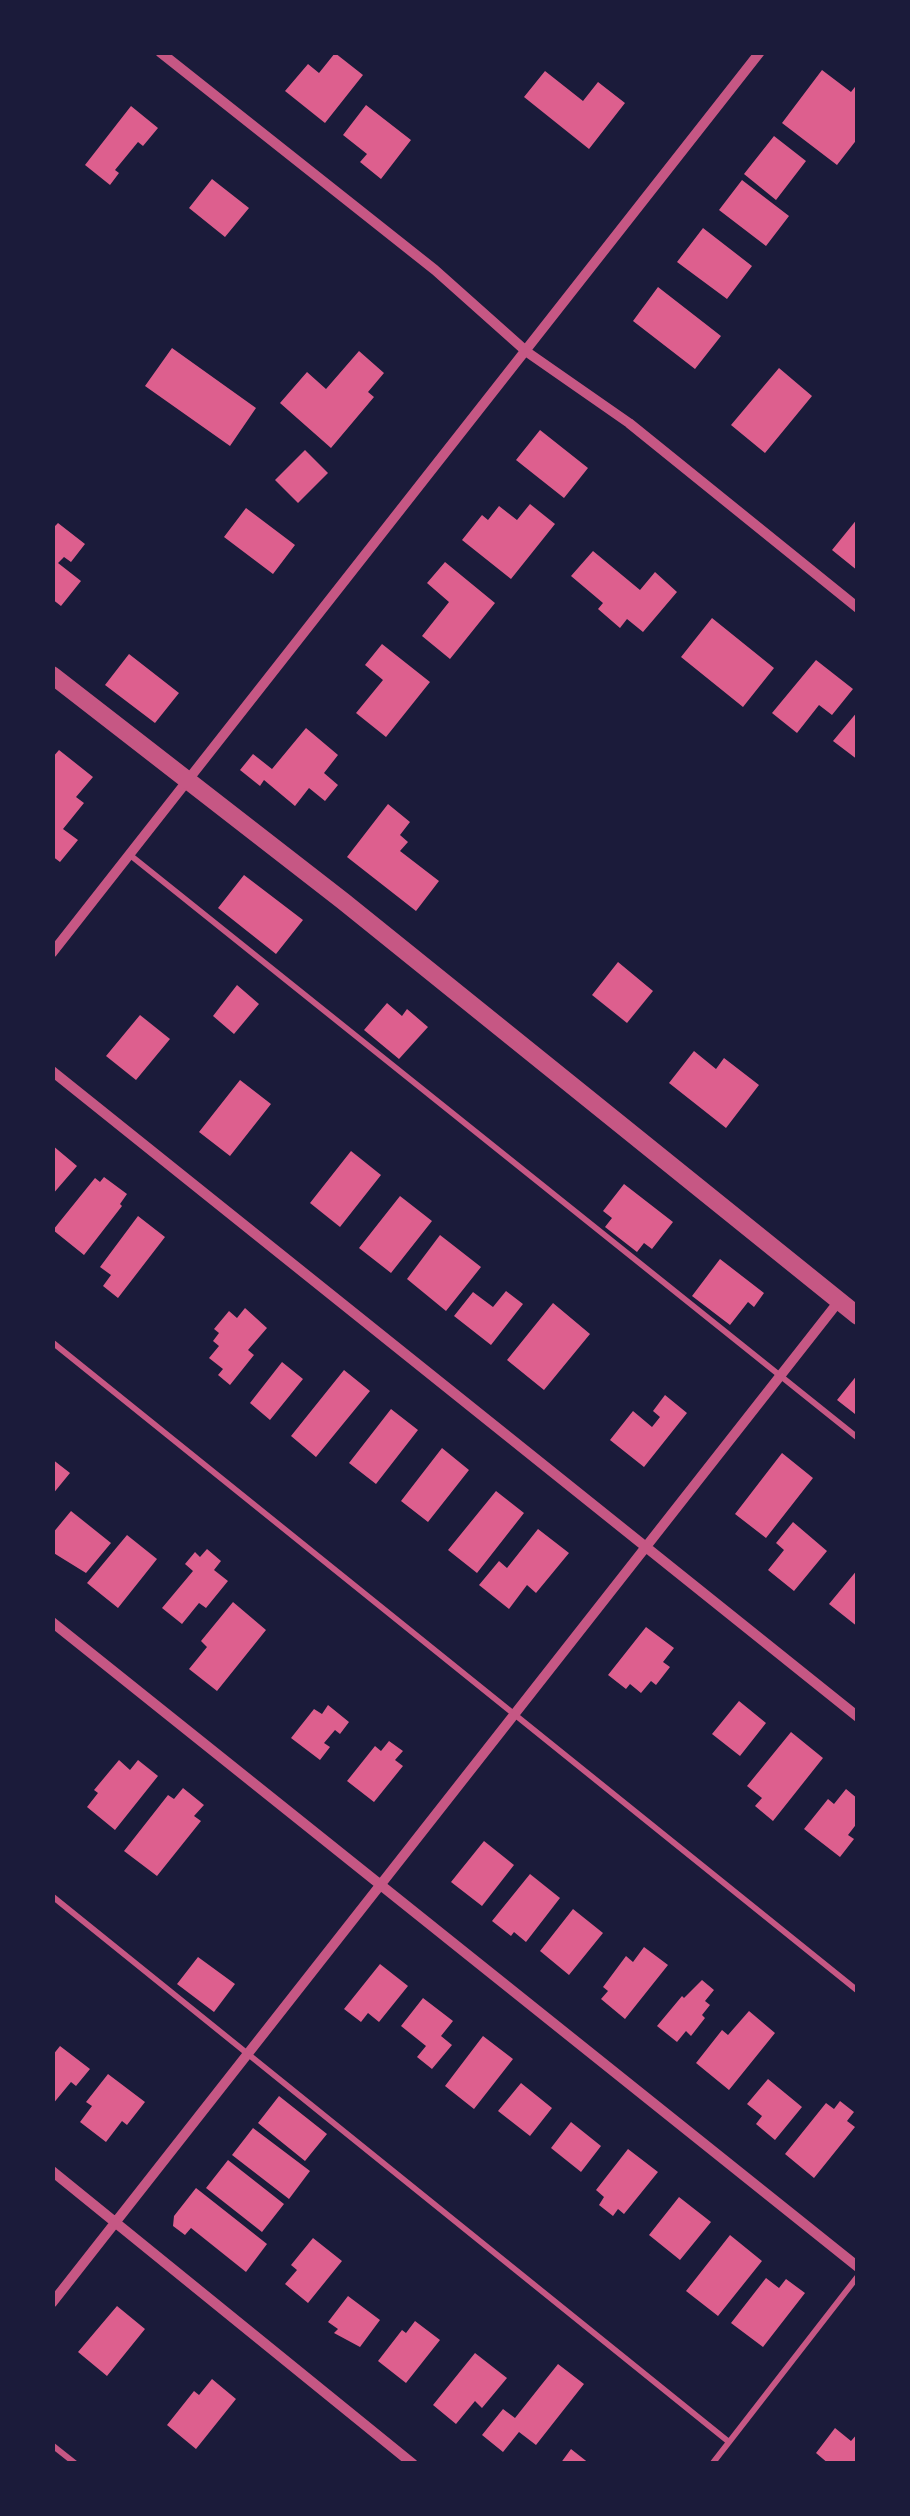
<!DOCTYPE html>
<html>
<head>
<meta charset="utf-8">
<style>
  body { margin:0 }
  #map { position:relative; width:910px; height:2516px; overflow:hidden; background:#1b1b3a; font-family:"PT Sans",sans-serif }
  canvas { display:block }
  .frame { position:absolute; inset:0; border:55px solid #1b1b3a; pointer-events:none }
</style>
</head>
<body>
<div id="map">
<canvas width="910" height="2516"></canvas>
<div class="frame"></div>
</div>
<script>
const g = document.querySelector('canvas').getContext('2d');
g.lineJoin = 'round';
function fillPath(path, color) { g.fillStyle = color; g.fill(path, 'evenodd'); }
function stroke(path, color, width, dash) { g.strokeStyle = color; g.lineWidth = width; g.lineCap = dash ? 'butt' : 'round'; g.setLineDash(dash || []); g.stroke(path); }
const building = new Path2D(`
  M335 53 363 75 325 123 285 91 308 64 319 73Z
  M822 70 851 92 858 83V138L837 165 782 123Z
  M545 71 583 101 598 82 625 103 589 149 524 97Z
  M366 105 411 140 381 179 360 162 367 154 343 135Z
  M131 106 158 128 143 146 138 142 115 170 119 173 110 185 85 165Z
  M774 136 806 161 776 200 744 174Z
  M212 179 249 208 225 237 189 208Z
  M742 180 789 216 766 246 719 210Z
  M703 228 752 266 727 299 677 262Z
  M658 287 721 336 695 369 633 321Z
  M172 348 256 408 230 446 145 386Z
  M359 351 384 373 368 392 374 397 331 448 280 403 307 372 326 389Z
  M779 368 812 396 765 453 731 425Z
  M540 430 588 468 564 498 516 460Z
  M305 450 328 473 298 503 275 480Z
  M530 504 555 524 511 579 462 540 482 515 488 520 499 506 517 520Z
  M246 508 295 545 273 574 224 537Z
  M858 518V571L832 550Z
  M58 523 85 544 71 562 64 557 58 563 81 581 61 606 52 599V529Z
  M593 551 640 590 655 572 677 592 643 632 627 619 620 628 598 609 603 603 571 576Z
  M445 562 495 603 450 659 422 636 449 602 427 583Z
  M712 618 774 668 743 707 681 657Z
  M382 644 430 682 386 737 356 713 383 680 365 665Z
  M129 654 179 693 155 723 105 685Z
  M816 660 853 689 832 715 819 705 797 733 772 713Z
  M858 711V760L833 741Z
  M306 728 338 755 324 773 338 785 325 801 309 788 295 806 264 780 260 786 240 770 253 754 272 769Z
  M59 750 93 777 76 797 84 803 63 829 78 840 60 862 52 856V758Z
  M388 804 410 822 400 835 408 842 400 851 439 881 416 911 347 857Z
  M244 875 303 920 276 954 218 908Z
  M618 962 653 991 627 1023 592 995Z
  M237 985 259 1004 234 1034 213 1016Z
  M387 1003 402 1016 407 1009 428 1027 399 1059 364 1030Z
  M140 1015 170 1039 136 1080 106 1056Z
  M694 1051 716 1069 724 1058 759 1085 726 1128 669 1083Z
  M240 1080 271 1104 230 1156 199 1132Z
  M52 1145 77 1166 52 1195Z
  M351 1151 381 1175 340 1227 310 1203Z
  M104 1177 127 1194 120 1204 122 1206 84 1255 53 1230 95 1178 100 1182Z
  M624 1184 673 1222 652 1249 644 1243 637 1252 605 1227 612 1218 603 1211Z
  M400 1196 432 1221 391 1273 359 1248Z
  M138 1216 165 1237 118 1298 103 1286 111 1275 100 1267Z
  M440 1235 481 1267 446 1311 407 1279Z
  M720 1259 764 1293 754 1307 748 1302 730 1325 692 1296Z
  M506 1291 523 1304 491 1345 454 1316 473 1292 493 1307Z
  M553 1303 590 1334 544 1390 507 1360Z
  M245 1308 267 1328 248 1350 254 1355 230 1385 218 1375 223 1369 209 1358 219 1346 213 1341 219 1333 214 1329 229 1311 237 1318Z
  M282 1362 303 1379 270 1420 250 1403Z
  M344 1370 370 1391 316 1457 291 1436Z
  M858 1374V1411L855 1414 837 1400Z
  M665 1395 687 1413 644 1467 610 1440 633 1411 652 1427 660 1417 653 1411Z
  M391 1409 418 1430 376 1484 349 1463Z
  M442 1448 469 1470 428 1522 401 1501Z
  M782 1453 813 1478 766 1538 735 1514Z
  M52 1459 70 1473 52 1495Z
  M496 1491 524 1513 477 1573 448 1550Z
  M71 1511 111 1543 86 1573 52 1552V1534Z
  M793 1522 827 1551 794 1591 768 1570 784 1550 776 1543Z
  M538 1529 569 1553 536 1593 527 1585 509 1609 479 1585 499 1561 507 1568Z
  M127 1535 157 1559 118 1608 87 1583Z
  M207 1549 221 1561 214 1570 228 1581 206 1608 199 1603 182 1624 162 1608 193 1571 185 1564 195 1552 200 1557Z
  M858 1569V1627L829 1604Z
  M233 1602 266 1630 217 1691 189 1669 207 1647 201 1641Z
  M646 1627 674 1648 663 1662 670 1667 656 1685 651 1681 641 1693 630 1684 626 1689 608 1675Z
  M739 1701 766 1723 740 1756 712 1734Z
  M328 1705 349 1722 340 1734 335 1730 324 1743 330 1747 320 1760 291 1738 314 1709 322 1714Z
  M791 1732 823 1758 773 1821 755 1806 762 1798 747 1786Z
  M389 1741 403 1751 395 1760 403 1766 374 1802 347 1781 375 1746 381 1751Z
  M119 1760 130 1770 138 1760 158 1776 115 1830 87 1807 98 1793 94 1790Z
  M183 1788 204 1805 194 1816 201 1821 157 1876 124 1851 168 1795 174 1799Z
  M846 1789 858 1799V1822L848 1835 854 1839 840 1857 804 1829 828 1799 834 1804Z
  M484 1841 514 1865 482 1906 451 1882Z
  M530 1874 560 1898 526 1942 514 1932 511 1936 492 1921Z
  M573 1909 603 1933 569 1975 540 1951Z
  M644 1947 668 1965 625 2019 601 1999 608 1991 603 1987 626 1956 633 1962Z
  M198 1957 235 1984 214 2012 177 1984Z
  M380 1964 408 1986 379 2022 368 2013 361 2022 344 2009Z
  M702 1980 714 1990 705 2001 710 2005 702 2015 705 2018 691 2036 686 2031 677 2042 657 2026 682 1996 684 1998Z
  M423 1998 453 2021 441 2036 452 2045 432 2069 417 2057 426 2046 401 2026Z
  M749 2011 775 2033 729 2090 696 2063 722 2030 728 2035Z
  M483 2036 513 2059 474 2109 445 2086Z
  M60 2046 90 2069 76 2086 71 2082 52 2105V2056Z
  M108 2074 145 2102 127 2125 122 2121 106 2142 80 2122 92 2106 86 2102Z
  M768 2079 802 2107 775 2140 756 2124 762 2116 747 2104Z
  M521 2083 552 2108 530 2136 498 2111Z
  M279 2096 327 2134 305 2161 258 2123Z
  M840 2101 854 2112 847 2121 855 2127 814 2178 785 2154 826 2103 834 2109Z
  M571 2122 601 2146 581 2172 551 2148Z
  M253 2128 310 2171 289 2199 232 2155Z
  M628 2149 658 2172 624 2214 618 2209 613 2216 599 2205 604 2197 596 2190Z
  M228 2160 284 2204 262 2232 206 2188Z
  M196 2188 267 2244 246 2272 191 2228 185 2235 173 2226 174 2216Z
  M679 2197 711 2222 680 2260 649 2235Z
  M730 2235 762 2261 718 2316 686 2291Z
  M313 2238 342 2261 308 2303 285 2284 297 2270 291 2265Z
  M766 2278 779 2288 786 2279 805 2293 763 2347 731 2323Z
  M348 2296 380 2320 360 2347 334 2333 338 2329 328 2322Z
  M117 2306 145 2329 107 2376 78 2352Z
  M415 2321 440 2340 406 2383 378 2361 402 2330 406 2333Z
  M475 2353 507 2378 482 2408 475 2401 456 2424 433 2405Z
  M558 2364 584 2384 536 2445 519 2432 503 2452 482 2435 503 2409 515 2418Z
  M212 2379 236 2399 196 2449 167 2425 194 2391 199 2395Z
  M835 2428 851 2441 858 2433V2464H829L816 2453Z
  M571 2449 590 2464H560Z`);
const service = new Path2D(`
  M130 855 858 1438
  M52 1342 858 1991
  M52 1896 729 2442
  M52 2445 76 2464
  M712 2464 858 2276`);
const minor = new Path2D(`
  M160 52 435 270 527 352 629 423 858 608
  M52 953 760 52
  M52 1071 858 1717
  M52 1622 858 2267
  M52 2171 413 2464
  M52 2303 839 1301`);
const tertiary = new Path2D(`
  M52 675 343 901 858 1316`);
fillPath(building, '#dd5f8e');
stroke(service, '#c65784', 6);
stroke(minor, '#c65784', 10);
stroke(tertiary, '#c65784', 18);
</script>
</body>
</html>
